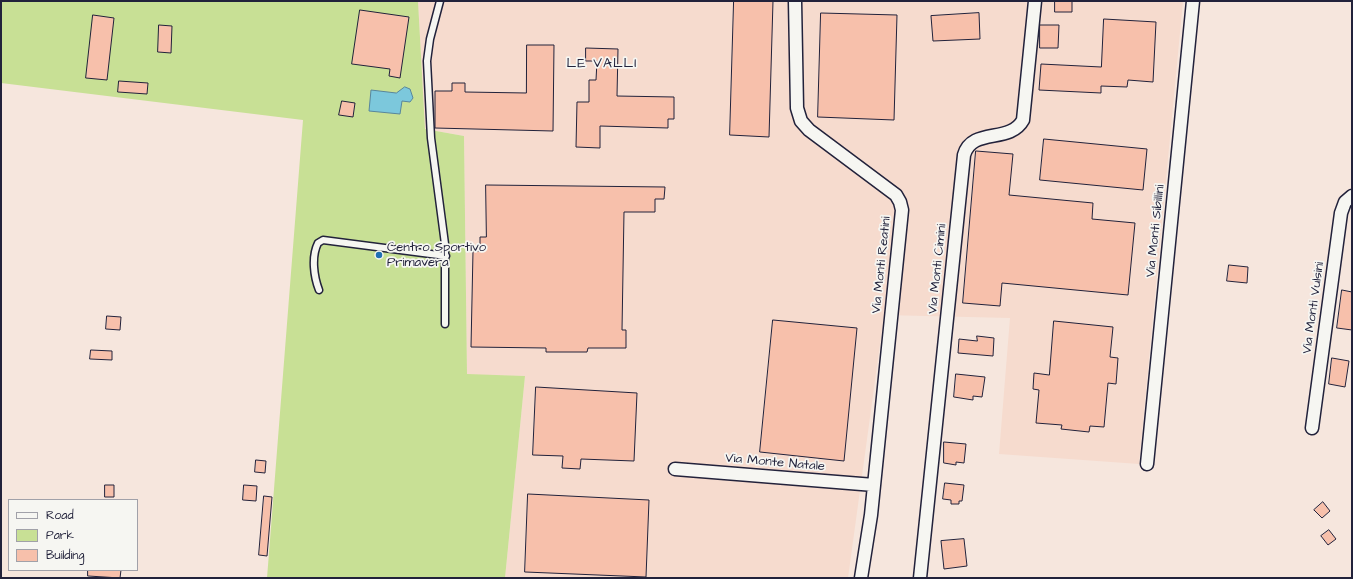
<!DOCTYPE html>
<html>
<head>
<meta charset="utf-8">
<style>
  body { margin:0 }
  #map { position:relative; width:1353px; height:579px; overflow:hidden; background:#f6e6dd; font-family:"Architects Daughter",sans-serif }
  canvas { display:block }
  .frame { position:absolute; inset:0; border:2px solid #22223b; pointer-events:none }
  .legend { position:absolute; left:8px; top:499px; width:130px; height:72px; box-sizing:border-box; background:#f6f6f2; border:1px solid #a1a1a9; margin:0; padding:5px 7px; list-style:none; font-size:12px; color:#22223b }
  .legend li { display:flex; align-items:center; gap:8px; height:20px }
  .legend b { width:20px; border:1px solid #a1a1a9 }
</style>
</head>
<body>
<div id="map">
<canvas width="1353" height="579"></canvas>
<div class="frame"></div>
<ul class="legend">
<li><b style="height:5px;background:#f6f6f2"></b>Road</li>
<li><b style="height:11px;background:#c8e095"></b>Park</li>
<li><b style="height:11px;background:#f7c0ab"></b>Building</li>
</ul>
</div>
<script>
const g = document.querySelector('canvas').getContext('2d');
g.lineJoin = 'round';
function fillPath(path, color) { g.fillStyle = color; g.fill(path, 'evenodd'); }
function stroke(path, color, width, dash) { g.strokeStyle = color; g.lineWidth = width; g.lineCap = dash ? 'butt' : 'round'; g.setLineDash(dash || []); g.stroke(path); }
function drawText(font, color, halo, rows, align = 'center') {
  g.font = font + ' "Architects Daughter",sans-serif'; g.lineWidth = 3.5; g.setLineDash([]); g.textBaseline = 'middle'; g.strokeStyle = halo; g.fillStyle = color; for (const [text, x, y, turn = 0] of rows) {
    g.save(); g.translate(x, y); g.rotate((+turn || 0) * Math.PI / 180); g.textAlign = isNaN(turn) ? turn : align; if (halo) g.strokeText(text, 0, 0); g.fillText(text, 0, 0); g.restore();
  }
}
const built = new Path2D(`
  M418 1H1183L1139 464 999 454 1010 318 884 315 848 578H505L525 376 467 375 464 136 425 129Z`);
const green = new Path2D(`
  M1 1H418L425 129 464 136 467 374 525 376 505 578H267L303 120 1 83Z`);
const water = new Path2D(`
  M405 87 410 89 413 98 410 102 402 101 400 114 369 111 371 90 396 93Z`);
const building = new Path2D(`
  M734 1H773L769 137 730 135Z
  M1055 1H1072V12H1055Z
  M360 10 409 17 400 78 389 76 390 69 352 64Z
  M821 13 897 15 894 120 818 117Z
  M979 13 980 39 933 41 931 16Z
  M93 15 114 18 107 80 86 78Z
  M1104 19 1156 22 1153 82 1128 80 1127 87 1101 86V93L1039 90 1041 64 1101 67Z
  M159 25 172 26 171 53 158 52Z
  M1040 25H1059L1058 48H1040Z
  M527 45H554L553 131 435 128V91H452V83H465V92L526 93Z
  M586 48 618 49 617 96 674 97V119H668V128L600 126V148L576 147 577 102H589V80H596L597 61H586Z
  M119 81 148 83 147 94 118 92Z
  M342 101 355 103 353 117 339 115Z
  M1044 139 1147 149 1143 190 1040 180Z
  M976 151 1013 154 1009 195 1093 203 1092 219 1135 223 1128 295 1002 283 1000 306 963 303Z
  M486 185 665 187 664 199H655V212H624L622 330H626V348H588L587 352H546V348L471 347 473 251H480V237H486Z
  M1229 265 1248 267 1247 283 1227 281Z
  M1342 290 1352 292V330L1337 328Z
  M107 316 121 317 120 330 106 329Z
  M773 320 857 328 844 461 760 452Z
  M1054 321 1113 327 1110 357 1118 358 1116 384 1108 383 1104 427 1090 426 1089 432 1061 429 1062 425 1036 423 1039 390 1033 389 1034 373 1049 375Z
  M977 336 994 338 993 356 958 353 959 339 977 341Z
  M91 350 112 351V360L90 359Z
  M1332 358 1349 361 1345 387 1329 384Z
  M956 374 985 377 982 397 973 396V400L954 397Z
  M536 387 637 393 634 461 581 459 580 469 562 468 563 456 533 455Z
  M944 442 966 444 964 463 956 462V465L944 463Z
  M256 460 266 461 265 473 255 472Z
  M945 483 964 485 962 501H959V504H951V500L943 499Z
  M105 485H114V497H105Z
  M244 485 257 486 256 501 243 500Z
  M528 494 649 500 646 577 525 572Z
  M264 496 272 497 267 556 259 555Z
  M1323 502 1330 511 1322 518 1314 510Z
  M1329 530 1336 539 1328 545 1321 536Z
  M964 539 967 566 944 569 941 541Z
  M88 570H121L120 578 88 576Z`);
const service = new Path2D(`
  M440 1 430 39 427 61 431 138 445 244V324
  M319 290C314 277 311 257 318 243L323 240 446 256`);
const minor = new Path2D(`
  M795 1 797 108 801 121 809 130 896 195 900 202 902 210 871 515 861 578
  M1312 428 1341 213 1345 202 1352 196
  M1147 464 1193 1
  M675 469 874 485
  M920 578 964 155C972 127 1010 144 1023 120L1035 1`);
const markers = [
  [379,255,4,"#1f6fb2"]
];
const streetNames = [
  ["Via Monti Sibillini",1156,231,-84],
  ["Via Monti Reatini",882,265,-84],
  ["Via Monti Cimini",938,269,-84],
  ["Via Monti Vulsini",1314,308,-82],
  ["Via Monte Natale",775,463,5]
];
const poiNames = [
  ["Centro Sportivo",387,248],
  ["Primavera",387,263]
];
const neighbourhoodNames = [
  ["LE VALLI",602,64]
];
fillPath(built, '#f6dbce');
fillPath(green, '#c8e095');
fillPath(water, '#7cc8dc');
stroke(water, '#58869c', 1);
fillPath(building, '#f7c0ab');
stroke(building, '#22223b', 1);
stroke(service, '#22223b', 9);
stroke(minor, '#22223b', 15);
stroke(service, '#f6f6f2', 6);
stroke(minor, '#f6f6f2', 12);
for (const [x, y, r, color] of markers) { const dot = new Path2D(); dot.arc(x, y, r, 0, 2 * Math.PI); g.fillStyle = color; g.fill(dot); stroke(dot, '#f6f6f2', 1.5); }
drawText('13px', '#22223b', '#f6f6f2', streetNames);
drawText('13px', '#22223b', '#f6f6f2', poiNames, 'left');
g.letterSpacing = '1px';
drawText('14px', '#22223b', '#f6f6f2', neighbourhoodNames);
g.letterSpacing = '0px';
</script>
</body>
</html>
